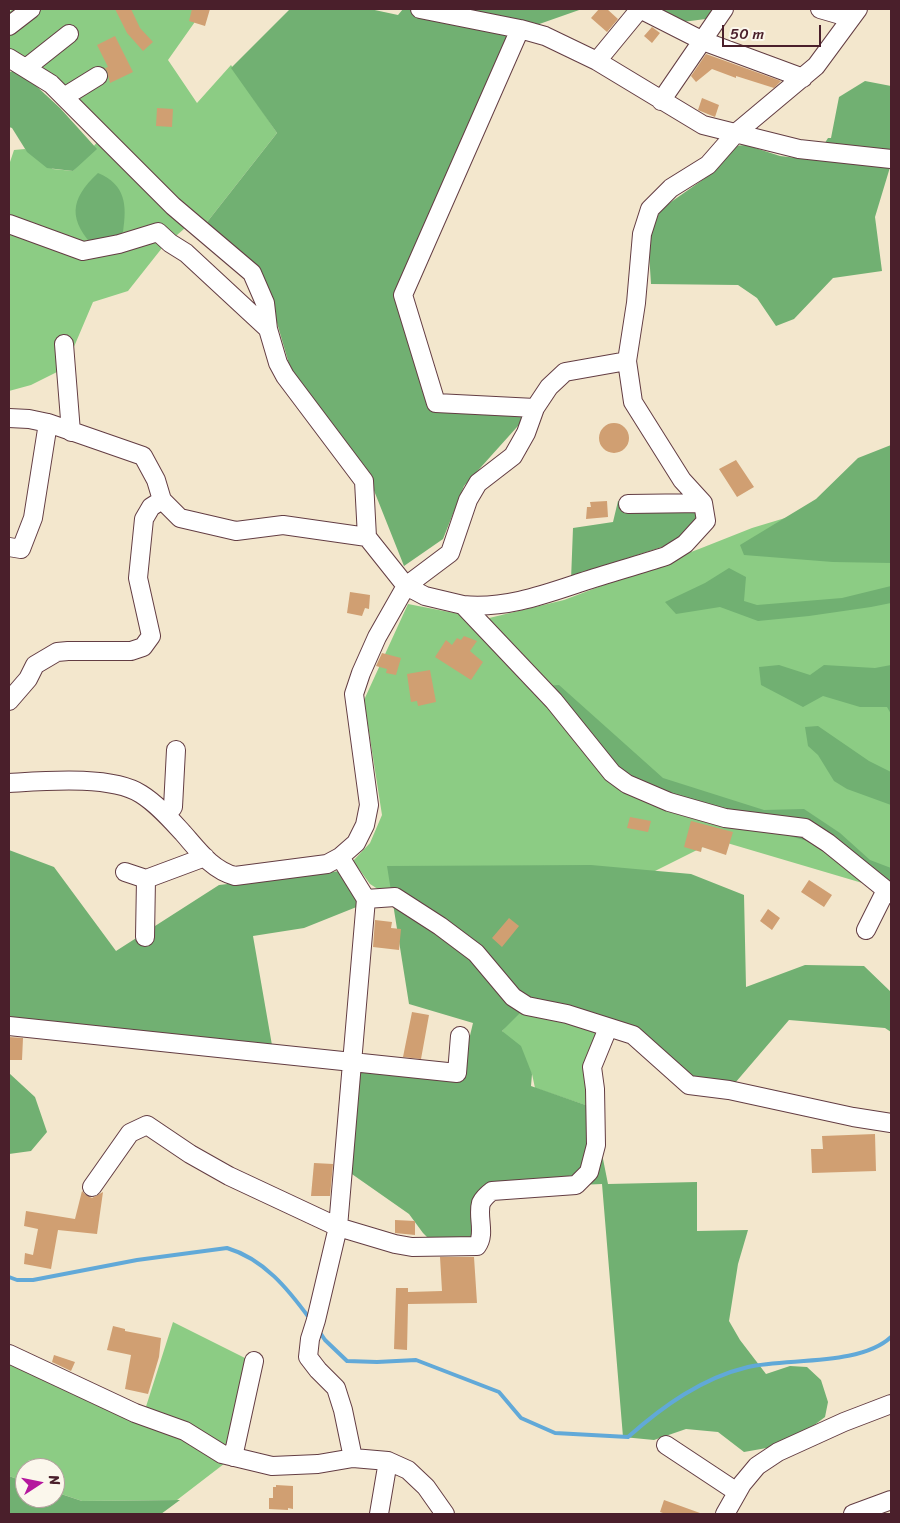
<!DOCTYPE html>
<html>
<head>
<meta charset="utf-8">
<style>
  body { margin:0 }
  #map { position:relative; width:900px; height:1523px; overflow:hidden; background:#f3e7cd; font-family:Sriracha,sans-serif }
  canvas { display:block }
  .frame { position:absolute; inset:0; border:10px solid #4a1f2b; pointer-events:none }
  .north { position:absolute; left:15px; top:1458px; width:50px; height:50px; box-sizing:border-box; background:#fbf7ec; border:1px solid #b4a19f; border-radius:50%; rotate:79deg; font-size:14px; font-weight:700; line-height:20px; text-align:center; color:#4a1f2b }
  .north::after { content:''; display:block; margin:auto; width:18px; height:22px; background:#b5179e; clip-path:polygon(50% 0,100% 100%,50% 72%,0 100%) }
  .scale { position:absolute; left:722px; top:25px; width:99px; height:22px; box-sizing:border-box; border:2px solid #4a1f2b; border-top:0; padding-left:6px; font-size:15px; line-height:18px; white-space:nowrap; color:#4a1f2b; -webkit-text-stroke:4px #fbf7ec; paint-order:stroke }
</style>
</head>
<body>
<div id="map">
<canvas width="900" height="1523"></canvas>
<div class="frame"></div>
<div class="north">N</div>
<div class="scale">50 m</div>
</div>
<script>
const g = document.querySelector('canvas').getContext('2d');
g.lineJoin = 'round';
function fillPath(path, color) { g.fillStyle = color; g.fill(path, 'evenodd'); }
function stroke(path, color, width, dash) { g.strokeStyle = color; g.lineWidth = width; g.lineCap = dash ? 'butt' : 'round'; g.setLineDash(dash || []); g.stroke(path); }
const green = new Path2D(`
  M13 9H204L168 60 197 103 231 65 277 133 204 226 85 118 9 63V12Z
  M98 141 192 222 162 248 128 291 93 302 65 368 31 385 9 391V165L14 150 25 149 53 169 73 171Z
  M891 486V894L886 890 717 840 623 887 431 923 370 884 353 861 370 843 382 815 364 700 408 604 485 619 564 600 699 549 752 528Z
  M524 1004 587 1027 600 1037 597 1109 535 1088 532 1074 502 1031Z
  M173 1322 249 1360 233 1457 177 1500 82 1501 55 1492V1468H25V1482L9 1476V1357L143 1416Z`);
const forest = new Path2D(`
  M290 9H370L398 15 403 9H582L508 35 397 292 431 406 526 417 464 486 443 539 404 566 369 478 291 371 273 309 204 226 277 133 231 68Z
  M622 9H728L721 17 667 24Z
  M19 70 60 108 97 149 73 171 47 168 27 152 12 128 9 127V72Z
  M865 81 891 86V164L875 217 882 271 833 278 794 319 776 326 757 298 738 285 651 284 648 237 661 209 711 174 732 146 746 145 780 156 814 160 828 138H831L839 97Z
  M98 173C126 185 127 205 123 232L96 249C68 220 69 200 98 173Z
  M891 445V563L833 562 744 555 740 545 816 499 858 458Z
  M687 500 699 515 694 524 671 544 625 559 571 580 573 528 613 522 618 501Z
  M729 568 746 577 744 601 757 605 842 598 891 586V603L871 607 809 616 758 621 720 607 676 614 665 602 705 583Z
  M779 665 810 675 824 665 875 668 891 665V714L887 707H860L823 696 803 707 761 685 759 667Z
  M559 685 663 778 764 810 804 809 840 833 870 860 891 868V892L811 842 669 802 616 766 546 686Z
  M818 726 869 761 891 772V805L847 789 834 781 818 755 808 746 805 727Z
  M9 850 54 867 116 951 219 885 340 871 359 906 304 928 253 936 273 1051 9 1018Z
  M591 865 691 874 744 895 746 987 805 965 864 966 891 992V1032L885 1028 789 1020 729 1090 689 1085 633 1045 523 1003 527 1006 502 1031 521 1046 532 1074 531 1086 597 1109 596 1124 608 1184 697 1182V1231L748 1230 738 1264 729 1321 740 1340 766 1374 790 1366 807 1367 821 1380 828 1402 825 1417 789 1444 744 1452 718 1432 686 1429 654 1440 623 1437 602 1184 483 1189 477 1251 440 1250 423 1233 409 1214 349 1172 361 1069 461 1073 473 1023 409 1004 387 866Z
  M9 1073 35 1097 47 1132 31 1151 9 1154Z
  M9 1476 25 1482V1498H55V1492L82 1501 180 1500 161 1514H9Z`);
const stream = new Path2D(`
  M9 1277 17 1280H33L137 1260 227 1248C264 1259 288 1289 310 1319
  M319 1331 325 1340 347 1361 377 1362 416 1360 499 1392 521 1418 555 1433 628 1437C663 1406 702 1378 748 1367 789 1358 860 1366 891 1337`);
const building = new Path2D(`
  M115 9H131L140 28 153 42 143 51 127 33Z
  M192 9H210L205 26 189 21Z
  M599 9H607L618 19 607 32 591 18Z
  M652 27 660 33 652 43 644 36Z
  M115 36 133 72 110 83 107 71 105 68 108 67 97 45Z
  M706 54 781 81 774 88 736 76V78L712 69 696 82 691 76Z
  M702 98 719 105 715 117 698 110Z
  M157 108 173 109 172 127 156 126Z
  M599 438a15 15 0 1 1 30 0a15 15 0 1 1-30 0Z
  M736 460 754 487 737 497 719 469Z
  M607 501 608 517 586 519 587 507H591L590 502Z
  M350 592 370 595 369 609 365 608 362 616 347 613Z
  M464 636 477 641 470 651 483 662 471 680 435 657 446 640 452 645 457 638 461 640Z
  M382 653 401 658 396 675 386 673 387 669 376 666Z
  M430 670 436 702 418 706 417 701 411 702 407 674Z
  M630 817 651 821 648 832 627 828Z
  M691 821 733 832 726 855 702 847 701 852 684 847Z
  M809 880 832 895 824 907 801 892Z
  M768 909 780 918 772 930 760 921Z
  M509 918 519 926 502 947 492 938Z
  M375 920 392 922 391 928 401 929 399 950 373 947Z
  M412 1012 429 1015 421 1059 403 1057Z
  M9 1037 23 1038 22 1060H9Z
  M875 1134 876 1171 812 1173 811 1149H823L822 1136Z
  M314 1163 333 1164 330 1196H311Z
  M82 1191 86 1195 92 1198 103 1192 97 1234 58 1230 51 1269 24 1264 25 1253 33 1255 38 1229 24 1226 26 1211 75 1219Z
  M395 1220 415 1221V1235L395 1233Z
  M440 1257H474L477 1303 408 1304 407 1350 394 1349 396 1288H408V1292L442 1291Z
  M113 1326 125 1329V1331L161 1338 159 1357 148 1394 125 1389 131 1355 107 1350Z
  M54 1355 75 1362 71 1371 52 1362Z
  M276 1485 293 1486V1509L288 1508V1510L269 1509V1498H273V1487H276Z
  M664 1500 700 1513V1514H666L660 1512Z`);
const minor = new Path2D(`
  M420 9 520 29 545 36 597 61 703 125 799 149 891 159
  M640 9 703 41 803 78
  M820 9 851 18
  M9 26 31 9
  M520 29 403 295 436 403 535 408 549 387 565 372 627 361
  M9 58 51 84 173 206 252 273 265 303 268 329 278 363 285 376 364 481 367 537 406 586 425 596 463 605 554 701 612 773 627 784 669 802 725 818 805 828 828 843 891 894
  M597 61 639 10
  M26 68 69 34
  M64 97 98 76
  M661 101 724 9
  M9 224 83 251 119 244 158 232 170 243 186 253 268 329
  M64 344 71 432
  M9 418 29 419 48 423 143 456 156 480 162 500 180 518 236 531 283 525 367 537
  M628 504 703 503
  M9 547 21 549 33 518 48 423
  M463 605C505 609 543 595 582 582 610 573 638 565 666 556L685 544 706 521 703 503 682 480 633 402 627 361 636 303 642 234 650 209 671 188 708 165 736 133 816 66 858 9
  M9 701 28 679 35 665 57 652 68 651H131L143 647 151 636 138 578 144 519 151 507 162 500
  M9 783C44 781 111 775 141 794 157 804 170 819 183 833 198 850 212 870 235 876L327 864 340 857 356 843 365 825 369 805 354 694 361 673 377 637 406 586 450 553 468 500 478 483 513 456 526 433 535 408
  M167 815 173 807 176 750
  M340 857 366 899 338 1227 316 1320 310 1339 308 1357 318 1370 336 1388 343 1410 353 1458
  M125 872 146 879 205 857
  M366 899 395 897 440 926 476 953 513 997 527 1006 567 1014 633 1035 689 1085 729 1090 853 1117 891 1123
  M866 930 886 890
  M145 937 146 879
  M9 1026 457 1073 460 1036
  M92 1187 130 1133 147 1125 190 1154 229 1176 338 1227 395 1244 412 1247 477 1246C486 1234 477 1217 481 1203 483 1199 488 1194 492 1191L576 1185 589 1172 596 1145 595 1089 592 1067 608 1028
  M9 1354 135 1413 185 1431 222 1454 272 1466 318 1464 353 1458 388 1461 408 1470 426 1487 445 1514
  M666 1445 737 1492
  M233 1457 254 1361
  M379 1514 388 1461
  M725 1514 742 1484 757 1466 778 1452 844 1422 891 1404
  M853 1514 891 1500`);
fillPath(green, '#8ccc84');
fillPath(forest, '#71b072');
stroke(stream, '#61a9d8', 4);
fillPath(building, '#d09f72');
stroke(minor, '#633d43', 20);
stroke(minor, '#fff', 18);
</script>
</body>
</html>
